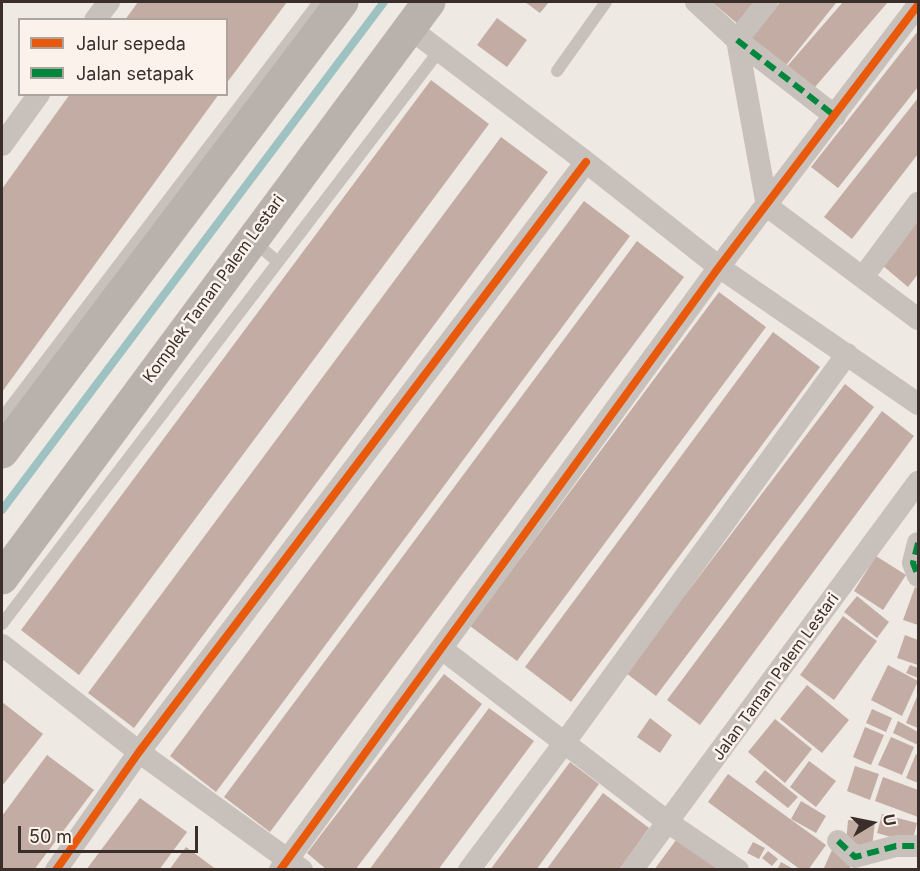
<!DOCTYPE html>
<html>
<head>
<meta charset="utf-8">
<style>
  body { margin:0 }
  #map { position:relative; width:920px; height:871px; overflow:hidden; background:#efe9e3; font-family:Inter,sans-serif }
  canvas { display:block }
  .frame { position:absolute; inset:0; border:3px solid #392e29; pointer-events:none }
  .legend { position:absolute; left:18px; top:18px; width:210px; height:78px; box-sizing:border-box; background:#fbf3eb; border:2px solid #ada49d; margin:0; padding:8px 10px; list-style:none; font-size:18px; color:#392e29 }
  .legend li { display:flex; align-items:center; gap:12px; height:30px }
  .legend b { width:30px; border:2px solid #ada49d }
  .north { position:absolute; left:842px; top:793px; width:60px; height:60px; -webkit-text-stroke:4px #fbf3eb; paint-order:stroke; rotate:80deg; font-size:16px; font-weight:700; line-height:24px; text-align:center; color:#392e29 }
  .north::after { content:''; display:block; margin:auto; width:21px; height:27px; background:#392e29; clip-path:polygon(50% 0,100% 100%,50% 72%,0 100%) }
  .scale { position:absolute; left:18px; top:826px; width:180px; height:27px; box-sizing:border-box; border:3px solid #392e29; border-top:0; padding-left:8px; font-size:18px; line-height:21px; white-space:nowrap; color:#392e29; -webkit-text-stroke:4px #fbf3eb; paint-order:stroke }
</style>
</head>
<body>
<div id="map">
<canvas width="920" height="871"></canvas>
<div class="frame"></div>
<ul class="legend">
<li><b style="height:8px;background:#e8590c"></b>Jalur sepeda</li>
<li><b style="height:8px;background:#00873e"></b>Jalan setapak</li>
</ul>
<div class="north">U</div>
<div class="scale">50 m</div>
</div>
<script>
const g = document.querySelector('canvas').getContext('2d');
g.lineJoin = 'round';
function stroke(path, color, width, dash) { g.strokeStyle = color; g.lineWidth = width; g.lineCap = dash ? 'butt' : 'round'; g.setLineDash(dash || []); g.stroke(path); }
function fillPath(path, color) { g.fillStyle = color; g.fill(path, 'evenodd'); }
function drawText(font, color, halo, rows, align = 'center') {
  g.font = font + ' Inter,sans-serif'; g.lineWidth = 5; g.setLineDash([]); g.textBaseline = 'middle'; g.strokeStyle = halo; g.fillStyle = color; for (const [text, x, y, turn = 0] of rows) {
    g.save(); g.translate(x, y); g.rotate((+turn || 0) * Math.PI / 180); g.textAlign = isNaN(turn) ? turn : align; if (halo) g.strokeText(text, 0, 0); g.fillText(text, 0, 0); g.restore();
  }
}
const stream = new Path2D(`
  M2 510 384 2`);
const building = new Path2D(`
  M138 2H287L226 84V20H125Z
  M525 2H549L540 13Z
  M712 2H759L739 25Z
  M780 2 836 3 783 69 749 41Z
  M843 2H888L809 94 783 71Z
  M497 18 527 40 507 67 477 45Z
  M918 31V87L838 188 811 167Z
  M431 80 489 124 79 675 21 630Z
  M70 94H219L2 392V189Z
  M918 98V154L852 239 824 217Z
  M501 137 548 172 134 728 88 693Z
  M584 201 630 236 216 792 170 756Z
  M918 218V274L908 287 882 265Z
  M637 241 684 277 270 832 224 797Z
  M719 292 766 327 517 661 470 626Z
  M773 332 820 367 571 702 525 667Z
  M845 384 874 407 656 696 626 673Z
  M882 411 914 436 700 725 667 700Z
  M876 556 906 575 883 610 854 591Z
  M915 587 918 588V625L903 620Z
  M857 596 889 622 877 638 844 612Z
  M843 616 877 641 834 700 800 675Z
  M905 635 918 640V665L897 658Z
  M888 665 918 681 902 716 871 700Z
  M910 665 918 668V678L906 673Z
  M444 674 482 704 355 870H327L307 853Z
  M807 685 849 720 822 753 780 719Z
  M918 694V728L906 723Z
  M2 702 43 734 2 786Z
  M489 708 534 741 461 839 438 870H369Z
  M872 709 892 718 886 732 866 723Z
  M650 718 672 735 660 753 637 737Z
  M775 719 812 749 785 783 748 752Z
  M898 721 918 732V745L893 733Z
  M865 727 884 735 871 765 853 757Z
  M891 737 914 747 902 775 878 765Z
  M916 754 918 755V783L906 778Z
  M47 755 94 790 34 870H2V816Z
  M809 761 836 781 816 807 790 787Z
  M570 762 599 784 536 870H490Z
  M855 766 879 774 870 800 847 791Z
  M765 770 798 797 788 808 755 782Z
  M728 774 826 845 808 870H801L708 802Z
  M883 777 918 790V817L875 801Z
  M603 793 649 828 619 870H546Z
  M140 798 187 832 159 870H86Z
  M801 801 826 816 816 833 791 819Z
  M882 814 917 823 912 843 877 833Z
  M848 820 875 822 872 847 846 844Z
  M679 836 719 866 716 870H654Z
  M753 842 765 848 759 859 747 853Z
  M186 847 217 870H169Z
  M832 850 853 859 849 870H823Z
  M768 851 778 859 772 866 762 858Z
  M781 862 795 870H777Z`);
const lane = new Path2D(`
  M557 71 606 2
  M252 240 278 262
  M2 418 319 2
  M2 624 439 51`);
const street = new Path2D(`
  M696 2 737 40 835 116
  M767 2 737 40 767 206 918 319
  M95 20 109 2
  M408 27 586 162 719 267 918 404
  M2 145 39 94
  M863 277 918 203
  M918 543 913 563 918 576
  M2 645 139 752 302 870
  M442 649 669 823 738 870
  M838 841 855 857 896 846H918
  M56 870 139 752 586 162
  M280 870 719 267 918 5
  M469 870 565 742 847 354
  M632 870 918 482`);
const secondary = new Path2D(`
  M2 452 342 2
  M2 578 429 2`);
const quiet = new Path2D(`
  M737 40 835 116
  M918 543 913 563 918 576
  M838 841 855 857 896 846H918`);
const cycleway = new Path2D(`
  M56 870 139 752 586 162
  M280 870 719 267 918 5`);
const streetNames = [
  ["Komplek Taman Palem Lestari",214,289,-54],
  ["Jalan Taman Palem Lestari",776,677,-54]
];
stroke(stream, '#9ec2c1', 8);
fillPath(building, '#c3aca4');
stroke(lane, '#c8c1bb', 12);
stroke(street, '#c8c1bb', 22);
stroke(secondary, '#b8b1ac', 33);
stroke(quiet, '#00873e', 6, [12, 6]);
stroke(cycleway, '#e8590c', 8);
drawText('16px', '#392e29', '#fbf3eb', streetNames);
</script>
</body>
</html>
